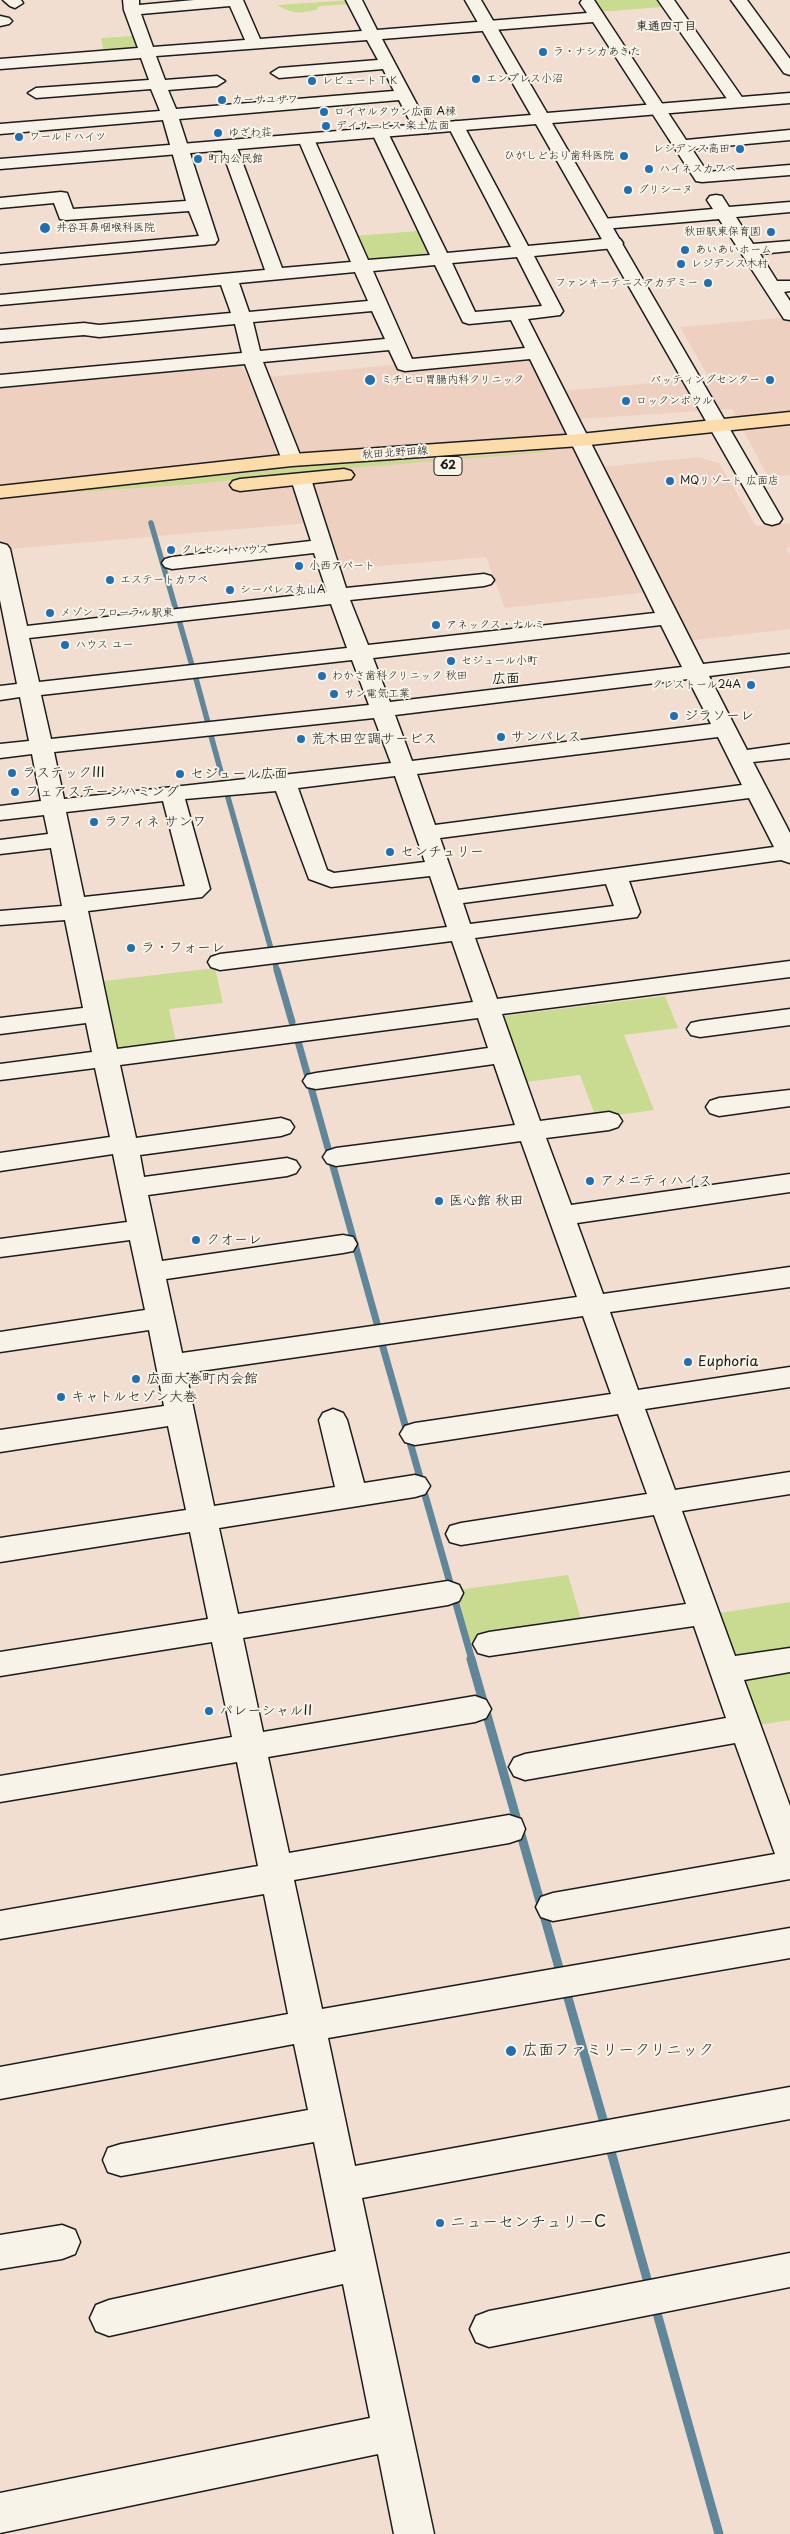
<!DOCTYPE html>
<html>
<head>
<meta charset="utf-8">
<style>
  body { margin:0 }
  canvas { display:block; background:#f2ded1 }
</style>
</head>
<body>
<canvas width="790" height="2534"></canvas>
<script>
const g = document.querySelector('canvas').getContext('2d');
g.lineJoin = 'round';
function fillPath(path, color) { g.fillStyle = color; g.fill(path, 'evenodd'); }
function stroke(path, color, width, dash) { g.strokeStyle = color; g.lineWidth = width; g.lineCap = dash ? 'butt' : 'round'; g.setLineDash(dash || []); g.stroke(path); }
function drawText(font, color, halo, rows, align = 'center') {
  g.font = font + ' "Playpen Sans","Klee One",sans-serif'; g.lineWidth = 4; g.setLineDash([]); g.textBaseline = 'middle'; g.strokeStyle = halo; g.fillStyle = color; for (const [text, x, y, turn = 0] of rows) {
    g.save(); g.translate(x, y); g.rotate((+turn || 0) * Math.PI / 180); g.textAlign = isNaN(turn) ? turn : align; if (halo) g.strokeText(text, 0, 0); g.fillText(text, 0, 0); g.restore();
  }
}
const built = new Path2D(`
  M790 317V475L768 477 732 409 564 420 649 592 505 608 486 557 335 570 321 522 8 549 0 567V383L239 360 249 379 541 350 560 391 709 378 680 327Z
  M699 457 719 463 756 526 790 523V547L786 548 790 555V629L687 641 601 467Z`);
const green = new Path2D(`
  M351 0 353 4 320 6 317 8V10C299 12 296 16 277 5Z
  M590 0H658L663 7 598 12Z
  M133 36 136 48 129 51 104 53 101 38Z
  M417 231 427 253 420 257 374 260 363 257 355 236Z
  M546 451 548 452 314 471 197 484 32 495 352 462 435 459Z
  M215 968 223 1003 169 1009 177 1047 117 1053 104 981Z
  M665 996 678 1028 624 1035 654 1110 596 1118 580 1075 526 1082 503 1016Z
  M568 1575 583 1626 469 1642 457 1590Z
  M790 1602V1720L752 1726 713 1614Z`);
const streamFar2 = new Path2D(`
  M151 523 176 610
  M179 620 193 669
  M195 675 208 723
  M210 732 224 783
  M227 794 271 949
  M274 959 277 971`);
const streamFar1 = new Path2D(`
  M277 970 292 1022
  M298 1041 378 1327
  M382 1344 472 1660`);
const stream = new Path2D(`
  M471 1659 561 1975
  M566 1991 604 2123
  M610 2148 647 2279
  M655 2306 719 2534`);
const street = new Path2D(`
  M3 0H21L23 3 15 8 10 6Z
  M123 0H139V5L194 0H243L260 39 362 31 346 0H362L377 30 587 13 580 3 582 0H594L686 140 790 130V140L692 149 707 172 790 165V175L702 182 696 181 593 22 382 39 430 129 428 133H416L399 100 179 119 218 240 215 244 0 264V254L199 236 189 211 66 220 60 219 54 203 0 208V198L61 192 67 193 73 209 186 201 163 120 0 134V124L160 111 151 89 36 98 28 93 36 88 149 80 141 58 0 69V59L138 48 124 10ZM230 6 245 40 153 47 141 14ZM367 40 378 60 279 68 271 73 279 78 383 69 394 91 176 109 168 90 217 86 225 81 217 76 165 80 156 56Z
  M658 0H674L746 103 744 106H732Z
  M731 0H747L790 59V75L784 73Z
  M0 16 9 18 12 21 9 24 0 26Z
  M456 121 464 126 528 246 614 238 620 239 623 243 620 247 614 248 534 256 563 311 560 315 528 319 703 664 790 654V666L709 676 747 750 790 744V758L753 762 790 833V863L781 860 629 881 640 912 637 917 475 938 497 999 790 961V977L502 1014 540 1121 609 1112 618 1115 622 1121 618 1127 609 1130 546 1138 571 1205 790 1174V1192L577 1223 603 1294 790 1267V1287L610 1312 638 1390 790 1367V1387L645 1409 675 1490 790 1472V1494L682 1511 735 1656 790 1648V1672L744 1680 790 1806V1879L553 1921 541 1917 536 1907 541 1897 553 1893 775 1854 735 1743 525 1780 514 1776 509 1767 514 1758 525 1754 726 1718 694 1626 489 1656 478 1653 473 1644 478 1635 489 1632 686 1604 654 1515 461 1545 450 1542 446 1534 450 1526 461 1523 647 1494 618 1414 415 1445 405 1442 400 1434 405 1426 415 1423 611 1394 583 1316 186 1373 214 1506 335 1487 319 1420 323 1413 333 1409 343 1413 347 1420 364 1483 415 1475 425 1478 430 1486 425 1494 415 1497 219 1528 238 1614 448 1581 459 1585 463 1593 459 1601 448 1605 243 1638 263 1732 475 1696 486 1700 491 1709 486 1718 475 1722 268 1757 289 1853 509 1815 521 1819 525 1829 521 1839 509 1843 294 1880 322 2009 790 1928V1958L328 2038 355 2166 790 2087V2119L362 2198 434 2534H394L378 2454 0 2533V2493L370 2418 343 2284 109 2336 96 2331 90 2318 96 2305 109 2300 336 2251 314 2142 121 2176 108 2172 103 2160 108 2148 121 2144 308 2110 294 2044 0 2099V2067L288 2014 264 1894 0 1939V1911L258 1866 237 1762 0 1802V1776L232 1737 212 1642 0 1676V1652L208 1619 190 1532 0 1562V1538L186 1510 168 1426 0 1452V1430L164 1406 149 1330 0 1352V1332L145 1310 130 1240 0 1257V1239L127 1222 113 1154 0 1171V1153L110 1137 95 1068 0 1080V1064L92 1052 86 1023 0 1034V1018L83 1008 65 920 0 925V911L62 906 51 848 0 854V840L48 834 44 815 0 820V806L41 801 32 754 0 758V744L29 741 20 697 0 700V686L17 684 0 600V543L7 545 10 549 27 626 327 592 314 553 172 569 165 567 162 563 165 559 172 557 311 541 291 479 294 475H308L311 479 346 588 484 574 491 576 494 580 491 584 484 586 350 600 368 645 655 613 530 359 405 371 398 369 389 350 263 362 302 460 299 464H285L282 460 245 364 0 387V375L242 353 235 324 99 337 84 335 0 342V330L84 323 99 325 231 313 221 285 0 305V295L265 270 220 145 222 141H234L236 145 282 268 351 262 298 139 306 134 314 139 368 260 430 255 372 133 380 128 388 133 447 253 511 247 448 126ZM517 257 542 306 475 312 452 263ZM435 265 463 322 469 324 511 320 525 348 412 359 373 271ZM355 272 368 301 249 312 239 283ZM372 311 385 339 260 351 253 322ZM331 604 347 648 39 682 29 638ZM661 625 682 667 390 702 373 658ZM352 660 369 705 51 739 41 695ZM688 679 711 724 412 761 395 715ZM374 718 391 763 64 799 54 752ZM718 737 742 785 435 825 417 774ZM395 776 425 862 334 873 327 870 298 788ZM276 791 309 879 331 887 430 876 447 927 220 954 211 957 208 962 211 967 220 970 452 941 473 1002 117 1049 88 911 202 897 210 889 185 799ZM749 798 774 847 458 890 440 838ZM163 801 185 886 84 897 66 812ZM606 884 614 906 470 924 463 903ZM478 1018 488 1048 316 1073 307 1075 303 1081 307 1087 316 1089 494 1064 515 1125 336 1148 327 1151 323 1157 327 1163 336 1166 521 1141 577 1297 182 1353 166 1279 343 1253 353 1251 357 1244 353 1237 343 1235 162 1261 148 1195 287 1176 296 1173 300 1167 296 1161 287 1158 144 1177 140 1155 281 1136 290 1133 294 1127 290 1121 281 1118 136 1138 120 1065Z
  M716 195 722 196 729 207 790 202V212L736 217 753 244 790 241V251L760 254 777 281H790V291L784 292 790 301V320L784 319 719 219 603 229 597 228 594 224 597 220 603 219 713 209 707 200 710 196Z
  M790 1009V1025L700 1037 691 1035 687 1029 691 1023 700 1021Z
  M790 1090V1106L719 1116 710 1113 706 1107 710 1101 719 1098Z
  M62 2225 75 2230 80 2242 75 2254 62 2259 0 2269V2235Z
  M790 2253V2287L489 2347 476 2342 470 2329 476 2316 489 2311Z`);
const secondary = new Path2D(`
  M465 0H481L547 113 790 93V103L552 123 782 519 779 523 772 525 765 523 762 519 536 124 0 169V159L531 115Z`);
const primary = new Path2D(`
  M790 412V424L580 446 292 466 0 498V486L292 454 580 434Z
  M344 469 351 471 354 475 351 479 240 491 233 489 230 485 233 481 240 479Z`);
const markers = [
  [543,52,5,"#1f6fb2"],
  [476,79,5,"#1f6fb2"],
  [312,81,5,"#1f6fb2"],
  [222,100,5,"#1f6fb2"],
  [324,112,5,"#1f6fb2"],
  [326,126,5,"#1f6fb2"],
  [218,133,5,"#1f6fb2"],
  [19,137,5,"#1f6fb2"],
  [740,149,5,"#1f6fb2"],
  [624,156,5,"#1f6fb2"],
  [198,159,5,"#1f6fb2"],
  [649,169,5,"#1f6fb2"],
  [628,190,5,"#1f6fb2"],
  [45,228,6,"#1f6fb2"],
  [771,232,5,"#1f6fb2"],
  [685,250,5,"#1f6fb2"],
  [681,264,5,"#1f6fb2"],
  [708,283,5,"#1f6fb2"],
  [370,380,6,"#1f6fb2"],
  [770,380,5,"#1f6fb2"],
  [626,401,5,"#1f6fb2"],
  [670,481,5,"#1f6fb2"],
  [171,550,5,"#1f6fb2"],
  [299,566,5,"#1f6fb2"],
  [110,580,5,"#1f6fb2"],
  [230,590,5,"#1f6fb2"],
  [50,613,5,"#1f6fb2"],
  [436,625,5,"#1f6fb2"],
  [65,645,5,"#1f6fb2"],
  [451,661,5,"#1f6fb2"],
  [322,676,5,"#1f6fb2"],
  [751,685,5,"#1f6fb2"],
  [334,694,5,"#1f6fb2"],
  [674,716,5,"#1f6fb2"],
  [501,737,5,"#1f6fb2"],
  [301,739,5,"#1f6fb2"],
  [12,773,5,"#1f6fb2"],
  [180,774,5,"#1f6fb2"],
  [15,792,5,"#1f6fb2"],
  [94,822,5,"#1f6fb2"],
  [390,852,5,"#1f6fb2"],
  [131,948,5,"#1f6fb2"],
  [590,1181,5,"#1f6fb2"],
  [439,1201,5,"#1f6fb2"],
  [196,1240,5,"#1f6fb2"],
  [688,1362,5,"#1f6fb2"],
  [136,1379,5,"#1f6fb2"],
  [61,1397,5,"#1f6fb2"],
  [209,1711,5,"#1f6fb2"],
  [511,2051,6,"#1f6fb2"],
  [440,2223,5,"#1f6fb2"]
];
const farPoinames = [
  ["ラ・ナシカあきた",553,52],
  ["エンプレス小沼",486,79],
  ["レピュートＴＫ",322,81],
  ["カーサユザワ",232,100],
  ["ロイヤルタウン広面 A棟",334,112],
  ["デイサービス 楽土広面",336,126],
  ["ゆざわ荘",228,133],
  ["ワールドハイツ",29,137],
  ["レジデンス高田",730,149,"right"],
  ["ひがしどおり歯科医院",614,156,"right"],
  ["町内公民館",208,159],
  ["ハイネスカワベ",659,169],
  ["グリシーヌ",638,190],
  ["井谷耳鼻咽喉科医院",56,228],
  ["秋田駅東保育園",761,232,"right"],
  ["あいあいホーム",695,250],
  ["レジデンス木村",691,264],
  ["ファンキーテニスアカデミー",698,283,"right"],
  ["ミチヒロ胃腸内科クリニック",381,380],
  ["バッティングセンター",760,380,"right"],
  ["ロックンボウル",636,401],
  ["MQリゾート 広面店",680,481],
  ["クレセントハウス",181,550],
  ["小西アパート",309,566],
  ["エステートカワベ",120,580],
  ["シーパレス丸山A",240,590],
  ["メゾン フローラル駅東",60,613],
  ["アネックス・ナルミ",446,625],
  ["ハウス ユー",75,645],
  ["セジュール小町",461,661],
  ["わかさ歯科クリニック 秋田",332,676],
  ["クレストール24A",741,685,"right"],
  ["サン電気工業",344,694]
];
const farStreetnames = [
  ["秋田北野田線",395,453,-4]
];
const farNeighbourhoodnames = [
  ["東通四丁目",666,27]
];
const shields = [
  [448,466,28]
];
const shieldNames = [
  ["62",448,466]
];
const farQuarternames = [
  ["広面",506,679]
];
const poiNames = [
  ["ジラソーレ",684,716],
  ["サンパレス",511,737],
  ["荒木田空調サービス",311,739],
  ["ラステックIII",22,773],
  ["セジュール広面",190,774],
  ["フェアステージハミング",25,792],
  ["ラフィネ サンワ",104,822],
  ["センチュリー",400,852],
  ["ラ・フォーレ",141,948],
  ["アメニティハイス",600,1181],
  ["医心館 秋田",449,1201],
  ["クオーレ",206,1240],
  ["Euphoria",698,1362],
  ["広面大巻町内会館",146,1379],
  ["キャトルセゾン大巻",71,1397],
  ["パレーシャルII",219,1711]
];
const nearPoinames = [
  ["広面ファミリークリニック",522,2051],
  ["ニューセンチュリーC",450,2223]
];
fillPath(built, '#eed0c1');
fillPath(green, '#c9db90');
stroke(streamFar2, '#60869a', 5.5);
stroke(streamFar1, '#60869a', 7);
stroke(stream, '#60869a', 9);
stroke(street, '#1c1c1c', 3);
stroke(secondary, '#1c1c1c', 3);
stroke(primary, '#1c1c1c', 3);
fillPath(street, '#f7f3e8');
fillPath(secondary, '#f7f3e8');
fillPath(primary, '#fddcac');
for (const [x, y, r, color] of markers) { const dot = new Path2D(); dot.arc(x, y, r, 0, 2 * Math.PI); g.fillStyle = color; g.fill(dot); stroke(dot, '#f7f3e8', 2); }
drawText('11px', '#1c1c1c', '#f7f3e8', farPoinames, 'left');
drawText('11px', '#1c1c1c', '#f7f3e8', farStreetnames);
drawText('bold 12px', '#1c1c1c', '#f7f3e8', farNeighbourhoodnames);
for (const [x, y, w] of shields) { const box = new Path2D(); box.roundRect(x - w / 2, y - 9.5, w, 19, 4); g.fillStyle = '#f7f3e8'; g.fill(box); stroke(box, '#1c1c1c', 1); }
drawText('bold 12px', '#1c1c1c', null, shieldNames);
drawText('bold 14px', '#1c1c1c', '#f7f3e8', farQuarternames);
drawText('14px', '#1c1c1c', '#f7f3e8', poiNames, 'left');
drawText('16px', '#1c1c1c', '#f7f3e8', nearPoinames, 'left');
</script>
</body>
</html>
